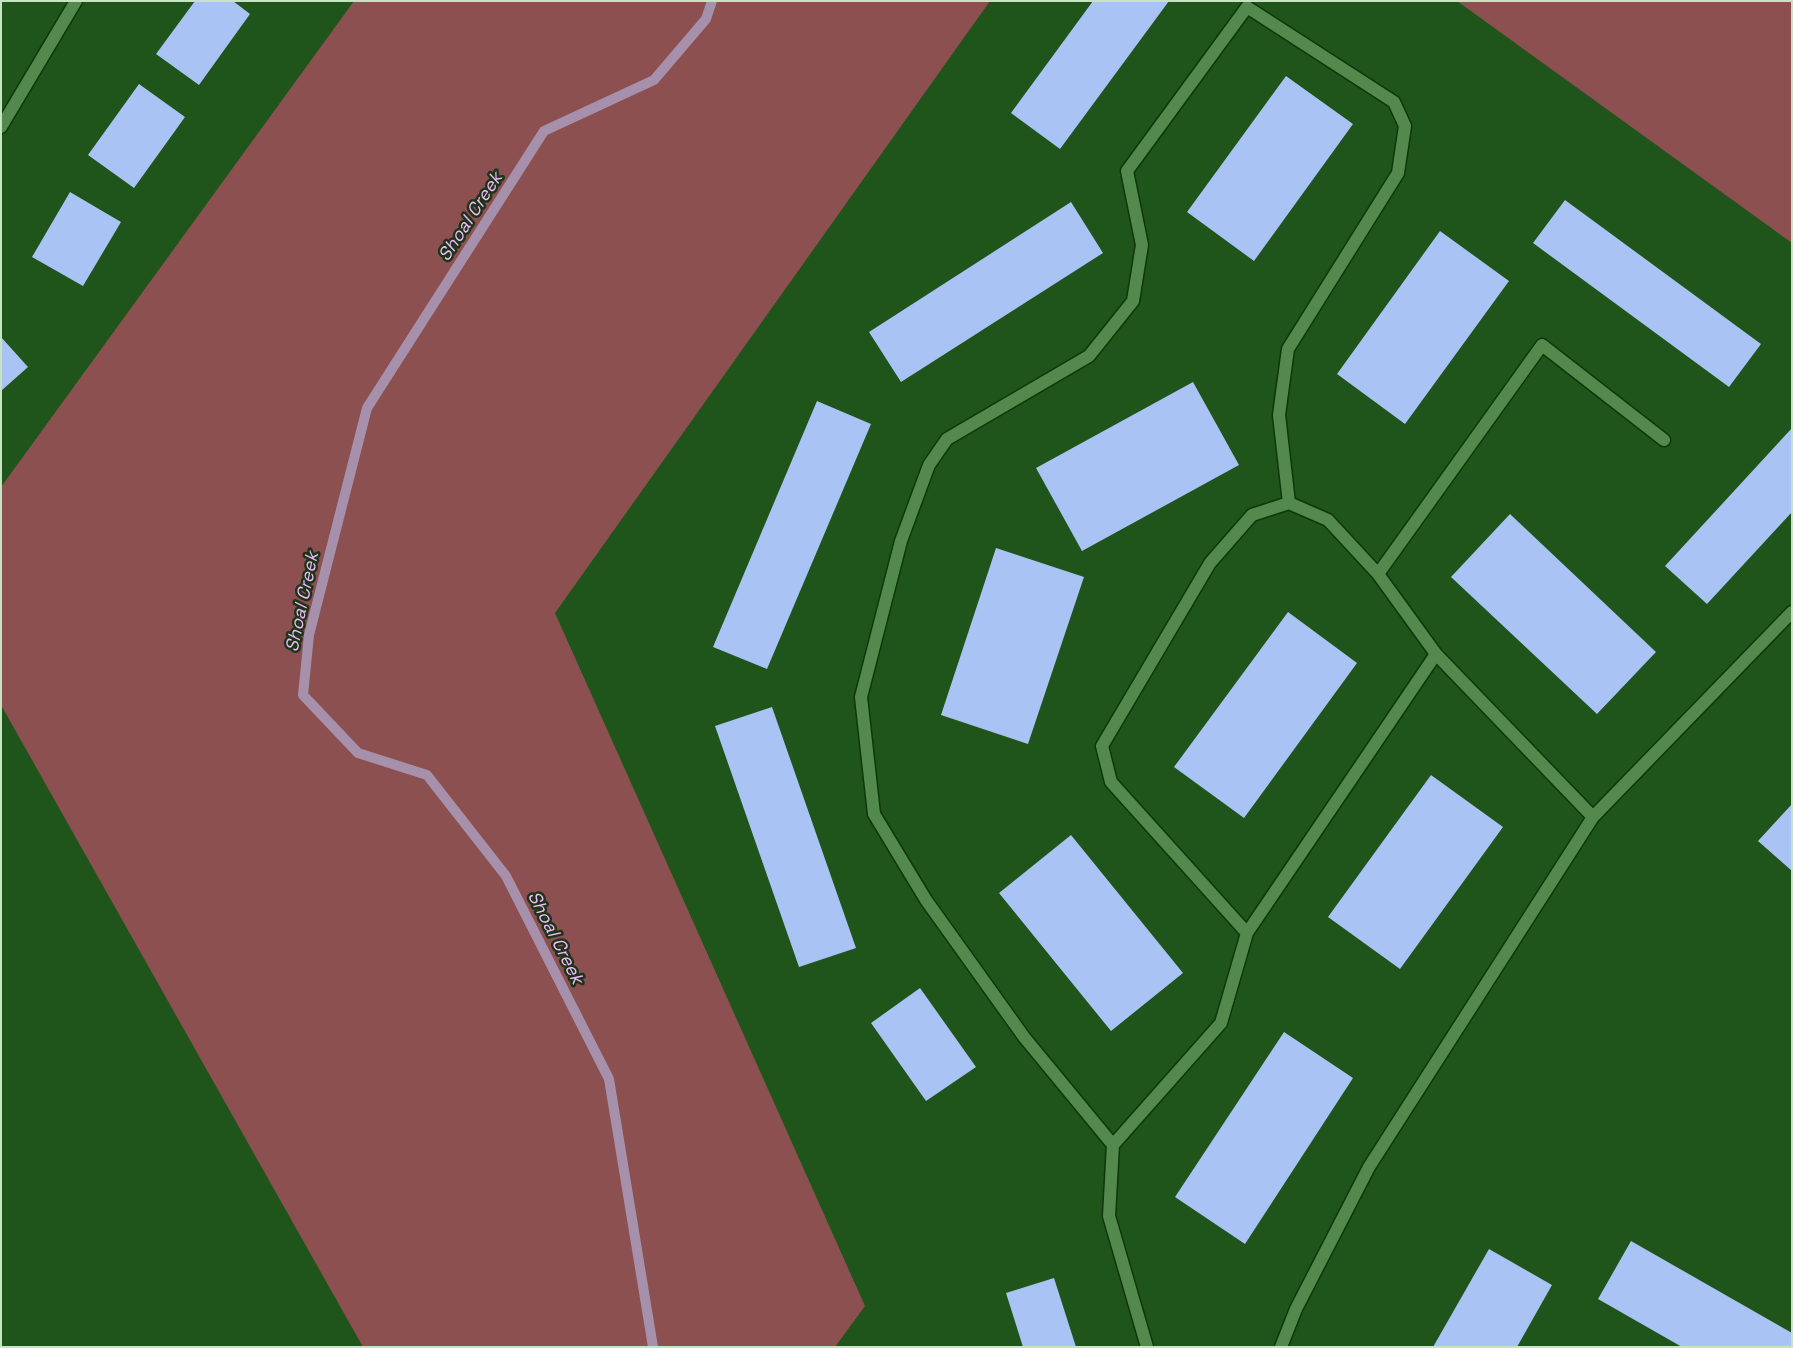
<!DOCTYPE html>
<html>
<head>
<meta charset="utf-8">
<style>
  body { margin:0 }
  #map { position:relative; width:1793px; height:1348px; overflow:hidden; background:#1f541a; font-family:"Space Grotesk",sans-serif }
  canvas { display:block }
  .frame { position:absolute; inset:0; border:2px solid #c6e3c2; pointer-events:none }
</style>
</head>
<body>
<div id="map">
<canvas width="1793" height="1348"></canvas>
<div class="frame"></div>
</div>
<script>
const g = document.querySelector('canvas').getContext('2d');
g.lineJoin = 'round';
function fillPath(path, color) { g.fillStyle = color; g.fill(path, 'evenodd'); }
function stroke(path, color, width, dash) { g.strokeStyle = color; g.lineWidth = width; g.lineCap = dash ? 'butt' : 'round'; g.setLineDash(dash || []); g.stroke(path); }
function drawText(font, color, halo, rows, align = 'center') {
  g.font = font + ' "Space Grotesk",sans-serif'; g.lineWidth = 5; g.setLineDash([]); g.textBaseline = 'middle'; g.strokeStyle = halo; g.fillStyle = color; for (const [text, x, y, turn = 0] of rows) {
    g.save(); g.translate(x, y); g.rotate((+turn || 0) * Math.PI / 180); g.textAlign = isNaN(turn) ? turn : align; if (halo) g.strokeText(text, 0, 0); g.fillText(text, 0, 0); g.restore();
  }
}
const green = new Path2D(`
  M354 1H990L555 613 865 1306 835 1347H363L1 705V487Z
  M1457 1H1792V243Z`);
const stream = new Path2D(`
  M653 1347 609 1079 506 876 427 775 358 753 303 695 309 635 367 408 544 131 654 80 706 19 712 1`);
const building = new Path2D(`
  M195 1H233L250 14 199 85 156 54Z
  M1093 1H1169L1060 149 1011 113Z
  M1286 76 1353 124 1254 261 1187 212Z
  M139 84 185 117 134 188 88 155Z
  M70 192 121 222 83 286 32 257Z
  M1565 200 1761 344 1729 387 1533 243Z
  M1071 202 1103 253 901 382 869 332Z
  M1440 231 1509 281 1405 424 1337 374Z
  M1 337 28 367 1 391Z
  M1193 382 1239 465 1082 551 1036 468Z
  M817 401 871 424 767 669 713 647Z
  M1792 428V512L1707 604 1665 566Z
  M1510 514 1656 652 1597 714 1451 577Z
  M996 548 1084 577 1028 744 941 715Z
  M1288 612 1357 663 1244 818 1174 767Z
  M772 707 856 948 799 967 715 726Z
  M1431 775 1503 827 1400 969 1328 917Z
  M1792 804V871L1758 841Z
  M1071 835 1183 973 1111 1031 999 893Z
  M920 988 976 1067 926 1101 871 1023Z
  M1284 1032 1353 1078 1245 1244 1175 1197Z
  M1631 1241 1792 1333V1347H1682L1598 1299Z
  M1489 1249 1552 1285 1517 1347H1433Z
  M1054 1278 1076 1347H1023L1006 1293Z`);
const street = new Path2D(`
  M1 127 76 1
  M1378 574 1542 345 1664 440
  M1247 933 1111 782 1102 746 1210 563 1252 515 1289 503 1328 520 1378 574 1436 654 1593 817
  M1113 1145 1024 1037 926 900 874 814 861 697 901 541 929 465 947 439 1089 356 1133 301 1142 245 1127 171 1247 7 1394 102 1405 126 1398 173 1288 349 1279 415 1289 503
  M1113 1145 1221 1023 1247 933 1436 654
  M1113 1145 1109 1216 1147 1347
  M1281 1347 1296 1309 1369 1167 1593 817 1792 612`);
const waterNames = [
  ["Shoal Creek",471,217,-57],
  ["Shoal Creek",303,602,-78],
  ["Shoal Creek",555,938,63]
];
fillPath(green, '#8b504f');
stroke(stream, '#a790ab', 10);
fillPath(building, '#a8c3f4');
stroke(street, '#0e370a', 15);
stroke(street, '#53894d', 12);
drawText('italic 18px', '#f0bcf9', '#1d341a', waterNames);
</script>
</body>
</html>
